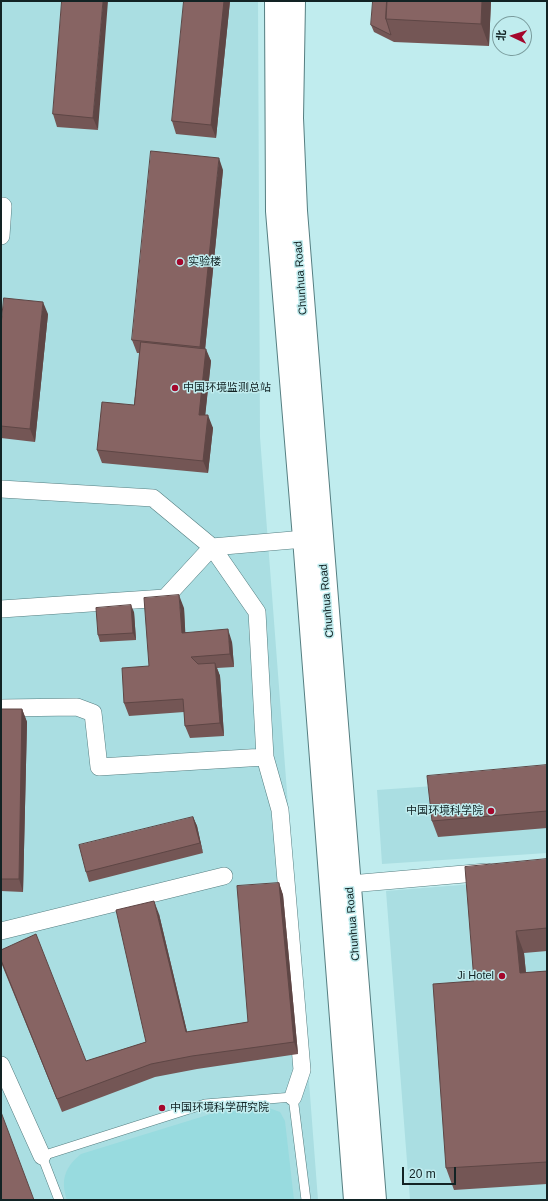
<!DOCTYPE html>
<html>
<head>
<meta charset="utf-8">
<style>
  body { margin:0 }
  #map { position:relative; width:548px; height:1201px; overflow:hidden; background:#c0ecee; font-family:Arial,"Noto Sans SC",sans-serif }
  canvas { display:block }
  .frame { position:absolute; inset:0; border:2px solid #122324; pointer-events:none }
  .north { position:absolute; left:492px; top:16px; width:40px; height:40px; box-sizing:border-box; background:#c0ecee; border:1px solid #7a9c9d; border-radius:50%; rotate:274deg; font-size:11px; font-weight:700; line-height:16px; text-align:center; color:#122324 }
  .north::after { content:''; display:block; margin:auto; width:14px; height:18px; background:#a4072c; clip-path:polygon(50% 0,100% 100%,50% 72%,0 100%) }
  .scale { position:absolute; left:402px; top:1167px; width:54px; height:18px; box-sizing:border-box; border:2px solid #122324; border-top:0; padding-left:5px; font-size:12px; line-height:14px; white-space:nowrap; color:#122324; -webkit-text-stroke:3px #c0ecee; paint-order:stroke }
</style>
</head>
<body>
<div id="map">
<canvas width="548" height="1201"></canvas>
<div class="frame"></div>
<div class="north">北</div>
<div class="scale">20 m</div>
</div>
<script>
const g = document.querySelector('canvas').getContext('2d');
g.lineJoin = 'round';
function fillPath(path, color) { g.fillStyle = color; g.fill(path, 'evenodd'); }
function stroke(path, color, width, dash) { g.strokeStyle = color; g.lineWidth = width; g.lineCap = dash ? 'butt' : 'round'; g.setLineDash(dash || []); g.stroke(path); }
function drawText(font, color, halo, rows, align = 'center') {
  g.font = font + ' Arial,"Noto Sans SC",sans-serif'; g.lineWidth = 3; g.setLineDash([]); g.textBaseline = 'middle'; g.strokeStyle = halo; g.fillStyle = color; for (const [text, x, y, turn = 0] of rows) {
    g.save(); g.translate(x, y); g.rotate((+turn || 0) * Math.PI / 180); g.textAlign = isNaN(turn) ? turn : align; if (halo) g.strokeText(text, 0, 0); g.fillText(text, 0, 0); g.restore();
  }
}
const built = new Path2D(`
  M1 1H258L260 437 318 1200H1Z
  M547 778V853L382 864 377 790Z
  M547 878V1200H410L386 891Z`);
const green = new Path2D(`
  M269 1108 280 1112 285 1121 294 1200H67C60 1180 65 1167 81 1154L214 1113Z`);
const lane = new Path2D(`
  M59 1200 42 1156 205 1104 293 1097 306 1200`);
const street = new Path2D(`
  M1 206H3L1 236
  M1 489 153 498 212 547 257 612 265 757 99 767 93 713 77 707 1 708
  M1 609 165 598 212 547 316 538
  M265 757 280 810 302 1070 293 1097
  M350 884 487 872
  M1 931 224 876
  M1 1065 42 1156`);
const secondary = new Path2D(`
  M276 1 277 211 304 538 355 1200
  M294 1 292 118 296 211 375 1200`);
const wall = new Path2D(`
  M62 1 98 130 57 127 53 114Z
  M184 1H230L216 138 176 134 172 121Z
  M373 1H491L489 46 394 42 374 32 371 25Z
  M223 170 205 349 211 361 205 415 213 428 208 473 102 463 97 450 134 405 140 353H137L132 340Z
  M48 314 35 442 1 438V326Z
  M184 608 185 632 232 642 234 667 217 668 220 676 224 736 190 738 185 726 184 712 129 716 124 703 149 666Z
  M134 612 136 640 100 642 98 635Z
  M1 709H22L27 722 23 892 1 891Z
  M547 765V828L438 837 432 821Z
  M193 817 197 826 203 853 89 882 86 872Z
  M547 859V951L524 953 526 973 547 971V1184L454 1190 446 1168 474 981Z
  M279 883 283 895 298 1054 197 1069 155 1077 62 1112 2 965 1 961V950L86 1061 146 1042 159 914 187 1032 248 1022Z`);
const shadedWall = new Path2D(`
  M103 1H108L98 130 93 118Z
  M224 1H230L216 138 211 125Z
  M482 1H491L489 46 481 24Z
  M219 158 223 170 204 360 200 347Z
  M43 302 48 314 35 442 30 429Z
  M206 349 211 361 204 427 199 415Z
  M208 415 213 428 208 473 203 461Z
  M179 595 184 608 186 645 182 633Z
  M131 605 134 612 136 640 133 633Z
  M228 629 232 642 234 667 230 654Z
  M215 663 220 676 224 736 220 723Z
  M22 709 27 722 23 892 19 879Z
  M193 817 197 826 203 853 200 843Z
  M279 883 283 895 298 1054 294 1042Z
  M154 901 159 914 190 1044 186 1032Z
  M516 931 524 953 528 995 520 973Z`);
const building = new Path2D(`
  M62 1H103L93 118 53 114Z
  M184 1H224L211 125 172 121Z
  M373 1H387L386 19 391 35 371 25Z
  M387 1H482L481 24 386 19Z
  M151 151 219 158 200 347 132 340Z
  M4 298 43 302 30 429 1 426V326Z
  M141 342 206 349 199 415H208L203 461 97 450 102 402 134 405Z
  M179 595 182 633 228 629 230 654 191 657 198 664 215 663 220 723 185 726 183 699 124 703 122 668 149 666 144 598Z
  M131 605 133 633 98 635 96 608Z
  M1 709H22L19 879H1Z
  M547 765V811L432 821 427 776Z
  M193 817 200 843 86 872 79 845Z
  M547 859V928L516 931 520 973 547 971V1162L446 1168 433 984 474 981 465 867Z
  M279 883 294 1042 192 1056 151 1064 57 1099 1 960V950L36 934 86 1061 146 1042 116 910 154 901 186 1032 248 1022 237 886Z
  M1 1112 34 1200H1Z`);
const markers = [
  [180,262,4,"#a4072c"],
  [175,388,4,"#a4072c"],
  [491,811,4,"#a4072c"],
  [502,976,4,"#a4072c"],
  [162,1108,4,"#a4072c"]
];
const poiNames = [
  ["实验楼",188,262],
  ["中国环境监测总站",183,388],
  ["中国环境科学院",483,811,"right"],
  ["Ji Hotel",494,976,"right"],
  ["中国环境科学研究院",170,1108]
];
const streetNames = [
  ["Chunhua Road",301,278,-94],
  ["Chunhua Road",327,601,-95],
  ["Chunhua Road",353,924,-95]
];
fillPath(built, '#aadee2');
fillPath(green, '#98dbdf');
stroke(lane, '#557e81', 10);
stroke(street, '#557e81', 18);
stroke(secondary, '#557e81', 24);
stroke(lane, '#fff', 9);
stroke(street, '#fff', 17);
stroke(secondary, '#fff', 22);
fillPath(wall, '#745655');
fillPath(shadedWall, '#5e4645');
fillPath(building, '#876463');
stroke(building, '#5e4645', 1);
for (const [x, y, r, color] of markers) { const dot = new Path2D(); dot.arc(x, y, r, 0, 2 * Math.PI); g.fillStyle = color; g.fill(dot); stroke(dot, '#c0ecee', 1.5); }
drawText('11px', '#122324', '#c0ecee', poiNames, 'left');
drawText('11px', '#122324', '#c0ecee', streetNames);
</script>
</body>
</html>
